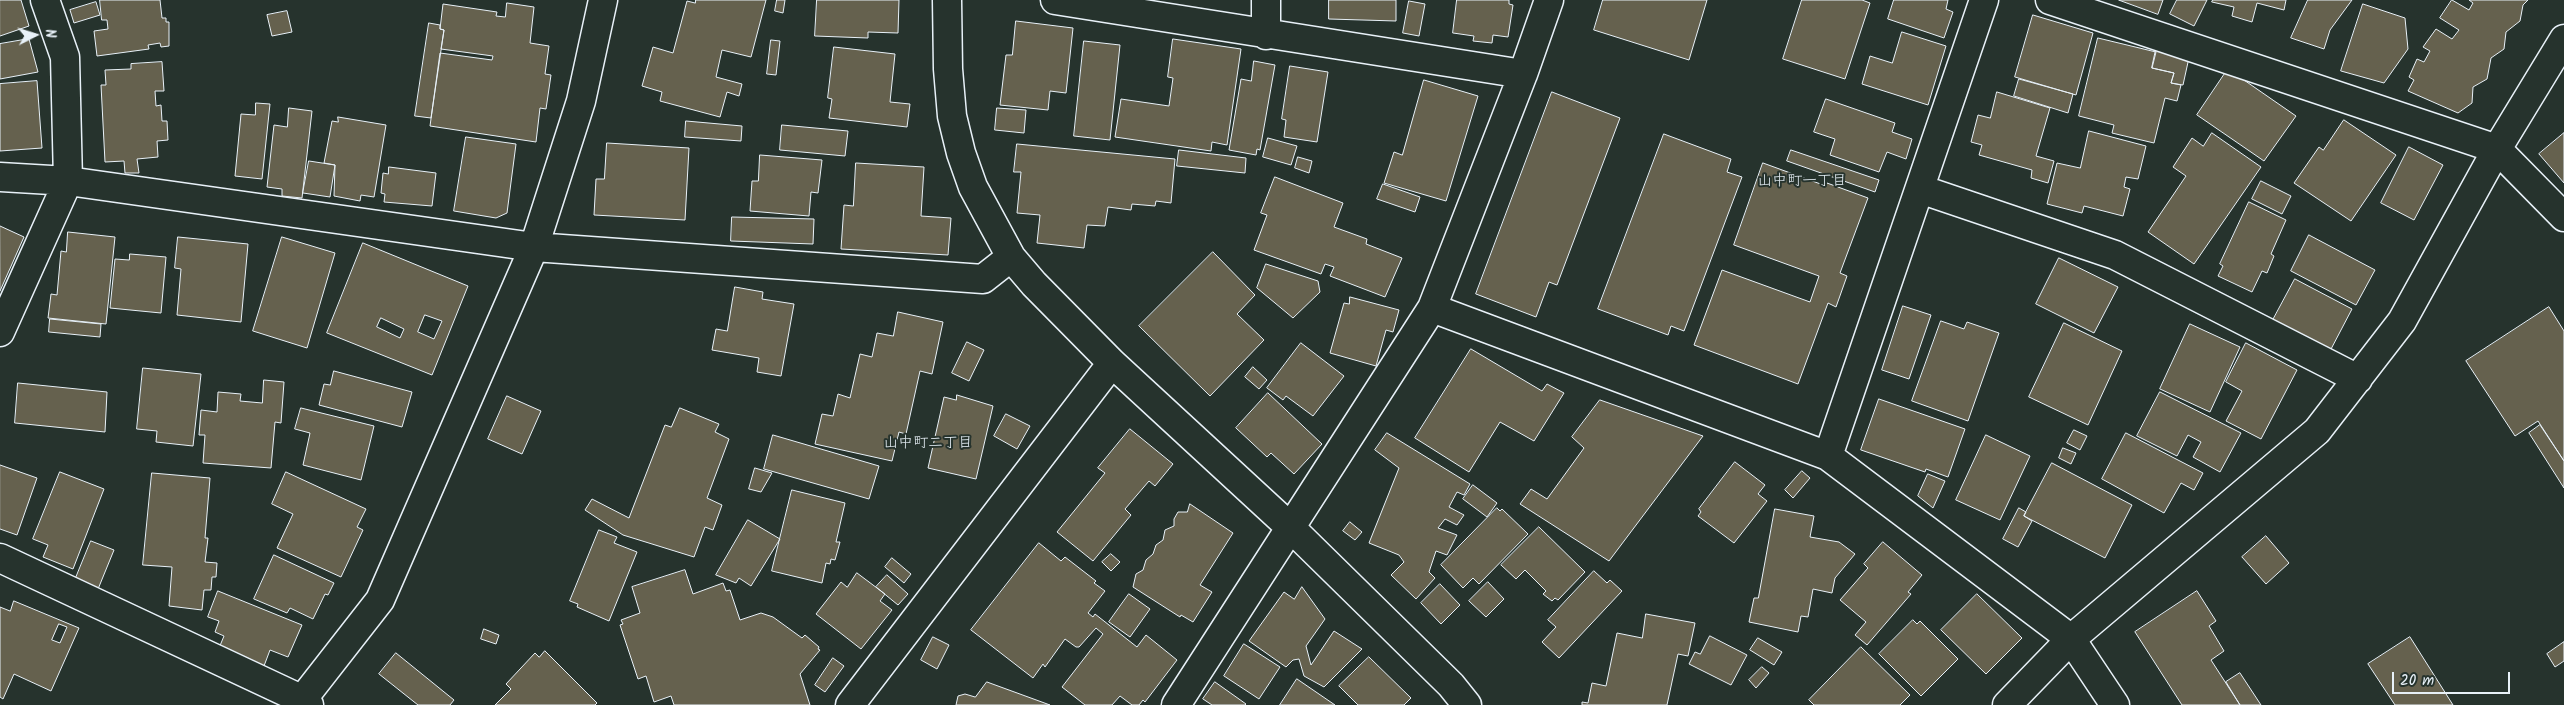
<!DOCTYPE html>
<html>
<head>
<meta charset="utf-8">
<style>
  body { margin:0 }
  #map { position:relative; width:2564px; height:705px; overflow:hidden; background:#26332d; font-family:Kalam,sans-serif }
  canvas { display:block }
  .north { position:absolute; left:10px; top:10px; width:50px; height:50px; -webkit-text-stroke:4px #26332d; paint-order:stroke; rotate:85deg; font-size:14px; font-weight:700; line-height:20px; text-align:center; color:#e8f1f8 }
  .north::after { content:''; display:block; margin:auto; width:18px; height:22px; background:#e8f1f8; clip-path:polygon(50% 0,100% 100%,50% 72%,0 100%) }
  .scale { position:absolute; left:2392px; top:672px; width:118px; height:22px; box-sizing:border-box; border:2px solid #e8f1f8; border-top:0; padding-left:6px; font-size:15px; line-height:18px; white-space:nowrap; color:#e8f1f8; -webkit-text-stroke:4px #26332d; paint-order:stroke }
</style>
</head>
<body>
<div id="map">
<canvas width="2564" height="705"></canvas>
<div class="north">N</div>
<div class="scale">20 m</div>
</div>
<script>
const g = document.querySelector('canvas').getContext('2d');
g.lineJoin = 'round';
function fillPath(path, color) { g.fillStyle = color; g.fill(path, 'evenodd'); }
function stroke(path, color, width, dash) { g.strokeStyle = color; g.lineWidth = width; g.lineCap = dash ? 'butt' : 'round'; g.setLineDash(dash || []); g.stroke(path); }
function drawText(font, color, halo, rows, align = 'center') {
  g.font = font + ' Kalam,"Klee One",sans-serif'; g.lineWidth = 4; g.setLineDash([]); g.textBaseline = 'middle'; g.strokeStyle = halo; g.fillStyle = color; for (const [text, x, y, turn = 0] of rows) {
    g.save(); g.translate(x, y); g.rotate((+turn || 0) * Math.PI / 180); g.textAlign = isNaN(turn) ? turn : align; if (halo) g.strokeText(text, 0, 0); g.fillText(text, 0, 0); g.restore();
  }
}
const building = new Path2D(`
  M0 0H21L29 26 0 36Z
  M100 0H160L162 18H166V22H169V46L161 47 160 43 148 45 149 49 97 56 94 31 108 29 107 20H102Z
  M696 0H766L751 57 722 50 716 77 742 84 739 96 727 92 720 117 660 101 662 92 642 86 653 47 673 53 687 1 695 3Z
  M777 0H785L783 13 775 11Z
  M817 0H899L898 33 868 32V38L815 36Z
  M1329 0H1396V21L1329 19Z
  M1457 0H1509V4L1513 5 1508 37 1493 35 1492 43 1473 41 1474 36 1453 33Z
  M1603 0H1707L1689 60 1594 30Z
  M1802 0H1862L1870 3 1845 79 1783 59Z
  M1894 0H1948L1946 9 1953 12 1944 38 1888 19Z
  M2119 0H2163L2158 14Z
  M2177 0H2207L2194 26 2170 14Z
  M2213 0H2286L2284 10 2257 3 2252 22 2232 16 2234 7 2212 2Z
  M2308 0H2352L2330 30 2324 49 2291 38Z
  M2452 0 2469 10 2473 3 2469 0H2528L2523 5 2520 21 2506 32 2504 49 2491 58 2487 79 2473 87 2472 103 2458 113 2408 91 2414 80 2409 77 2417 59 2424 62 2430 51 2423 47 2436 29 2452 39 2459 30 2440 18Z
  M1409 1 1425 4 1419 36 1403 33Z
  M96 2 100 15 74 23 70 10Z
  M507 3 534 7 530 43 549 46 545 74 551 75 546 109 540 108 536 142 430 126 440 53 492 60 493 56 441 49 444 30 440 29 443 4 497 12 496 16 505 17Z
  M2363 4 2405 18 2408 49 2384 83 2341 71Z
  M287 11 292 32 272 36 267 15Z
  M2033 15 2093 33 2076 95 2015 77Z
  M1016 21 1073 28 1066 93 1050 91 1048 110 1000 105 1006 55H1012Z
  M429 23 440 25V29L444 30 431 118 415 116Z
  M1902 32 1946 46 1928 105 1862 84 1870 56 1892 63Z
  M2098 38 2156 52 2152 68 2174 73 2171 83 2181 85 2177 101 2165 98 2154 143 2112 133 2114 125 2079 116Z
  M29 39 38 72 0 79V44Z
  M1173 39 1241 49 1227 145 1212 142 1211 151 1115 137 1121 99 1169 106 1173 78 1168 77Z
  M771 40 780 41 776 75 767 74Z
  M1084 41 1120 45 1110 140 1074 136Z
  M2157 45 2190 53 2183 85 2171 83 2174 73 2152 68Z
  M834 47 895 54 890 102 910 104 907 127 829 118 832 99 828 98Z
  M1254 61 1275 65 1260 150 1257 149 1256 155 1229 150 1241 79 1251 81Z
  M162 62 164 91H155L156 106 161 105 162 121H167L168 140 157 141 158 157 137 159 139 173H125L124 161 105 162 101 85H106L105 70 131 69V64Z
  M1290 66 1328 72 1317 142 1284 137 1286 120 1282 119Z
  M2228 69 2296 116 2264 161 2197 115Z
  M2019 79 2073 94 2068 113 2014 96Z
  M1424 80 1478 96 1446 201 1384 183 1394 152 1402 155Z
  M37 81 42 148 0 151V84Z
  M1552 92 1620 118 1557 285 1549 282 1536 317 1476 294Z
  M1997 92 2050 108 2036 156 2054 161 2048 183 2031 178 2032 170 1979 155 1982 145 1971 142 1978 115 1990 118Z
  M1826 99 1895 123 1892 132 1912 139 1906 159 1887 152 1879 172 1830 155 1835 139 1814 132Z
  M256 103 270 104 262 179 235 176 241 114 255 115Z
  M289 108 312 111 302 198 282 196V189L267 187 274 125 287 127Z
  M997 108 1026 110 1024 133 995 130Z
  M338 117 386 125 374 197 361 195 360 201 334 196 335 165 324 163 332 121 338 122Z
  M2344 120 2396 155 2351 221 2294 183 2319 147 2323 150Z
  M686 121 742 126 741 141 685 137Z
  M782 125 848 131 845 156 780 150Z
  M2089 131 2146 146 2138 179 2126 177 2124 187 2130 189 2123 216 2084 206 2082 213 2047 204 2057 163 2080 168Z
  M2212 133 2261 167 2194 264 2148 232 2186 176 2173 167 2192 138 2203 146Z
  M2564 133V183L2539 154Z
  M1664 134 1731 159 1727 172 1742 177 1684 331 1671 326 1668 335 1598 309Z
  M466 137 516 144 507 213 496 218 454 211Z
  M1268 138 1297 146 1291 165 1263 157Z
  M607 143 689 148 685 220 594 215 596 179H604Z
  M1017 144 1175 159 1171 203 1156 201 1155 206 1132 204 1131 210 1108 207 1105 226 1087 225 1084 248 1037 243 1040 215 1017 213 1021 172H1014Z
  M2409 147 2443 165 2414 220 2381 203Z
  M1179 150 1246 158 1245 173 1177 166Z
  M1791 150 1879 180 1875 192 1787 161Z
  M760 155 822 160 818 193 811 192 809 216 750 211 752 181H758Z
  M1298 157 1312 161 1309 173 1295 168Z
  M309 161 335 165 330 197 303 193Z
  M856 163 924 167 921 216 951 218 948 255 841 249 844 205 853 206Z
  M1763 163 1826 186 1827 183 1868 198 1840 273 1847 276 1836 307 1828 303 1798 384 1694 345 1722 270 1810 302 1819 276 1734 245Z
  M389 167 436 173 432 206 384 202 385 194 381 193 383 173 388 174Z
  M1275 177 1343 203 1334 227 1367 239 1366 244 1402 258 1385 297 1330 276 1334 267 1325 264 1321 274 1254 250 1267 215 1261 213Z
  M2261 181 2291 196 2282 214 2252 199Z
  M1383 184 1420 197 1415 212 1377 199Z
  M2249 202 2286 220 2271 254 2274 256 2267 273 2262 271 2252 292 2218 276 2223 266 2220 264Z
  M732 217 814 219 813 244 731 241Z
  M0 226 24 237 0 291Z
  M68 232 115 237 106 324 48 318 51 294 57 295 61 251 66 252Z
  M2309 235 2375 270 2356 305 2291 271Z
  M178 237 248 244 241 322 177 315 181 269 175 268Z
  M282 237 335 253 307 348 253 331Z
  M363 243 468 286 432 375 327 333ZM425 315 442 321 434 339 418 332ZM381 318 404 329 400 338 377 327Z
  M1213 252 1255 295 1237 314 1264 340 1210 396 1139 326Z
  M130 254 166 257 161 313 110 308 115 259 129 260Z
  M2059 258 2118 287 2094 333 2036 304Z
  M1266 264 1318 281 1320 292 1293 318 1257 288Z
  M2295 279 2352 309 2330 351 2273 320Z
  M735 287 763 292 762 299 794 304 781 376 757 372 759 358 712 350 716 329 727 331Z
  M1350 297 1399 310 1393 332 1386 330 1376 366 1330 353 1344 303 1349 304Z
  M1903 306 1931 315 1909 379 1882 370Z
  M2549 307 2564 331V461L2538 421 2515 436 2466 361Z
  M898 312 943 322 932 374 920 371 906 434 899 432 892 461 815 444 822 414 833 416 838 394 850 398 860 354 872 357 877 333 893 336Z
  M50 319 101 324 100 337 49 332Z
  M1941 321 1964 329 1967 322 1999 333 1968 421 1912 401Z
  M2064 323 2122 351 2088 425 2029 397Z
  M2190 324 2240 347 2210 412 2160 389Z
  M967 342 984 350 969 381 952 373Z
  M1301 343 1344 376 1313 416 1286 396 1283 400 1267 388Z
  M2246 343 2297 370 2261 439 2226 421 2242 391 2226 382Z
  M1471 349 1542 391 1547 384 1564 393 1534 441 1500 422 1469 472 1415 438Z
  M1253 367 1267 380 1259 389 1245 377Z
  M143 368 201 374 193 446 156 442 157 431 137 429Z
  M334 371 412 392 402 427 319 405 324 384 330 385Z
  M264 380 284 382 281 423 275 422 271 468 203 463 205 435H199L201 410 217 412 218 392 241 394 240 401 262 403Z
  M18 383 107 392 105 432 15 423Z
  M2160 392 2241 433 2220 472 2193 457 2201 442 2188 435 2177 456 2137 436Z
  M1268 393 1322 444 1294 474 1271 453 1267 457 1236 428Z
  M957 395 993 406 976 479 928 468 944 397 956 400Z
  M507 396 541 411 522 454 488 439Z
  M1879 399 1965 429 1948 477 1926 469 1925 472 1861 450Z
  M1600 400 1703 436 1609 561 1520 504 1531 489 1547 499 1584 448 1572 437Z
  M301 408 374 426 361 480 303 465 310 433 295 429Z
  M680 408 719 424 715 432 729 439 707 498 722 505 713 530 705 527 694 557 623 535 585 510 592 499 629 518 665 425 671 427Z
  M1006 414 1030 426 1017 449 994 436Z
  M2540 425 2564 461V488L2529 433Z
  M1130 429 1173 464 1155 486 1149 481 1125 509 1131 515 1093 561 1057 532 1105 473 1098 468Z
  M2074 430 2087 436 2080 450 2067 443Z
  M1387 433 1470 484 1464 495 1457 492 1449 507 1464 515 1457 525 1445 519 1438 528 1457 535 1447 555 1436 551 1429 572 1435 578 1416 599 1391 575 1404 562 1399 555 1369 543 1399 468 1375 450Z
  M2126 433 2203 473 2194 490 2181 483 2164 513 2102 479Z
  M773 435 879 466 869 499 764 469Z
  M1986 435 2030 456 2000 520 1956 500Z
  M2063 448 2076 453 2071 464 2059 458Z
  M1735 462 1765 485 1758 494 1767 501 1734 543 1698 516 1701 512 1699 509Z
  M2052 463 2132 505 2105 558 2024 516Z
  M0 465 37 478 17 535 0 529Z
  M755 468 772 473 761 492 749 489Z
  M1802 471 1810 478 1793 498 1785 490Z
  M60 472 104 489 73 569 43 557 48 545 33 539Z
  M286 472 366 509 357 527 363 530 341 577 277 548 293 514 272 504Z
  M152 473 210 478 205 538H208L205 562 217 563 216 577H212L211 590H204L202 610 169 606 172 567 143 565Z
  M1928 474 1945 481 1933 508 1918 496Z
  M1473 485 1497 503 1487 517 1463 499Z
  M792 490 845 503 836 542H840L835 560 831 559 830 564 826 563 822 583 772 571Z
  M1190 504 1233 533 1200 585 1212 592 1193 622 1181 615 1180 617 1133 587 1136 574 1143 570 1146 560 1153 554 1156 545 1163 540 1165 530 1174 526V519L1178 512H1187Z
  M1497 508 1500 511 1502 509 1528 534 1479 584 1473 578 1463 588 1441 565Z
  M2019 508 2026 512 2024 516 2032 521 2018 547 2003 539Z
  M1775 509 1814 516 1810 537 1839 542 1855 554 1835 578 1832 593 1813 589 1808 617 1801 616 1798 632 1749 622 1754 598H1758Z
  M748 520 780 539 751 586 739 578 736 583 716 575Z
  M1350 522 1362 532 1355 540 1343 531Z
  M1539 527 1585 572 1558 600 1555 598 1552 601 1543 594 1546 591 1525 570 1516 579 1501 565Z
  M599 530 617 537 614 543 637 552 609 621 577 607 578 604 570 601Z
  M2266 536 2289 563 2266 584 2242 557Z
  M91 541 114 550 96 594 73 585Z
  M1883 542 1922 575 1908 592 1911 594 1867 645 1855 635 1866 622 1840 600 1868 568 1864 564Z
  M1039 543 1061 561 1065 557 1096 581 1094 583 1105 591 1088 613 1093 617 1095 614 1137 647 1146 635 1177 660 1145 702 1143 700 1139 705H1132L1120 696 1112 705H1085L1062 687 1103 634 1096 628 1079 647H1076L1065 639 1045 667 1043 664 1033 678 971 630Z
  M1111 554 1120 562 1111 571 1102 562Z
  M274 555 334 583 328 595 325 594 313 619 290 608 287 613 254 599Z
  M892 558 911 574 904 583 885 567Z
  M685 570 693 594 723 583 726 591 730 590 740 620 761 613 773 617 802 638 805 635 819 647 818 649 820 650 800 674 810 705H674L671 696 654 702 646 676 638 679 620 625 623 624 621 620 640 613 632 587Z
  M1594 571 1607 583 1610 580 1622 591 1559 658 1542 642 1556 627 1548 620Z
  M857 573 885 594 880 601 892 610 861 649 816 614 841 582 847 587Z
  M887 575 908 594 898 605 876 587Z
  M1488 582 1504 599 1486 617 1469 601Z
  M1440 584 1460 605 1441 624 1421 603Z
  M1302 587 1325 619 1306 646 1311 665 1334 631 1362 649 1324 687 1304 676 1299 659 1293 660 1286 667 1249 641 1284 592 1294 599Z
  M218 591 302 625 288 657 270 650 264 666 219 648 224 636 215 632 219 621 208 617Z
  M2197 591 2216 621 2209 626 2224 651 2211 660 2240 705H2182L2135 632Z
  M1129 594 1150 609 1130 637 1109 622Z
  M1977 594 2022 638 1986 674 1941 630Z
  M14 601 79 628 51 691 14 674 3 699 0 697V607L10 611ZM59 624 67 627 60 643 52 640Z
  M1646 614 1695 623 1688 656 1678 654 1667 705H1582V702L1588 703 1592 683 1606 686 1617 633 1642 638Z
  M1913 620 1917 624 1920 621 1958 659 1921 696 1879 654Z
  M484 629 499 635 496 644 481 639Z
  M1710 636 1747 655 1731 685 1689 664 1695 652 1700 654Z
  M933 637 949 645 937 669 921 660Z
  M2410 637 2453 705H2395L2368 664Z
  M1758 638 1782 652 1774 665 1750 650Z
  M2564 642V661L2555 667 2547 654Z
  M1244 644 1280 667 1259 699 1224 676Z
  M1861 647 1910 695 1900 705H1814L1809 700Z
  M545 651 597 703 595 705H495L511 689 506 684 535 653 539 657Z
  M396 653 454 700 450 705H418L379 674Z
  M1369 657 1411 698 1404 705H1358L1339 686Z
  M833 658 844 666 825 692 815 685Z
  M1762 667 1769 673 1756 688 1749 680Z
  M2240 673 2261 705H2240L2226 682Z
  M1297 679 1335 705H1280Z
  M987 682 1050 705H956L958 696 965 694 975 697Z
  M1215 682 1246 704 1245 705H1212L1203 699Z`);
const minor = new Path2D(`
  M947 0 948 69 952 116 961 153 973 187 1011 257 1034 284 1112 363 1291 528 1451 685 1467 705
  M1055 0 1523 74
  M2050 0 2497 149 2564 217
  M1266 35V0
  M0 177 68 181 534 247 983 279 1011 257
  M1920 189 2115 255 2358 379
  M1432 308 1828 456 2071 639 2115 705
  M0 332 68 181 65 57 45 0
  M1828 456 1984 0
  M0 558 303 700 309 705
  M298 705 380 600 534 247 581 101 603 0
  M850 705 1112 363
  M1176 705 1432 308 1523 74 1549 0
  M2007 705 2071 639 2317 431 2402 321 2497 149 2564 39`);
const neighbourhoodNames = [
  ["山中町一丁目",1802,182],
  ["山中町二丁目",928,444]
];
fillPath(building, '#65614e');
stroke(building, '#e8f1f8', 1);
stroke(minor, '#e8f1f8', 31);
stroke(minor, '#26332d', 28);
drawText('15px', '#e8f1f8', '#26332d', neighbourhoodNames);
</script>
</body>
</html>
